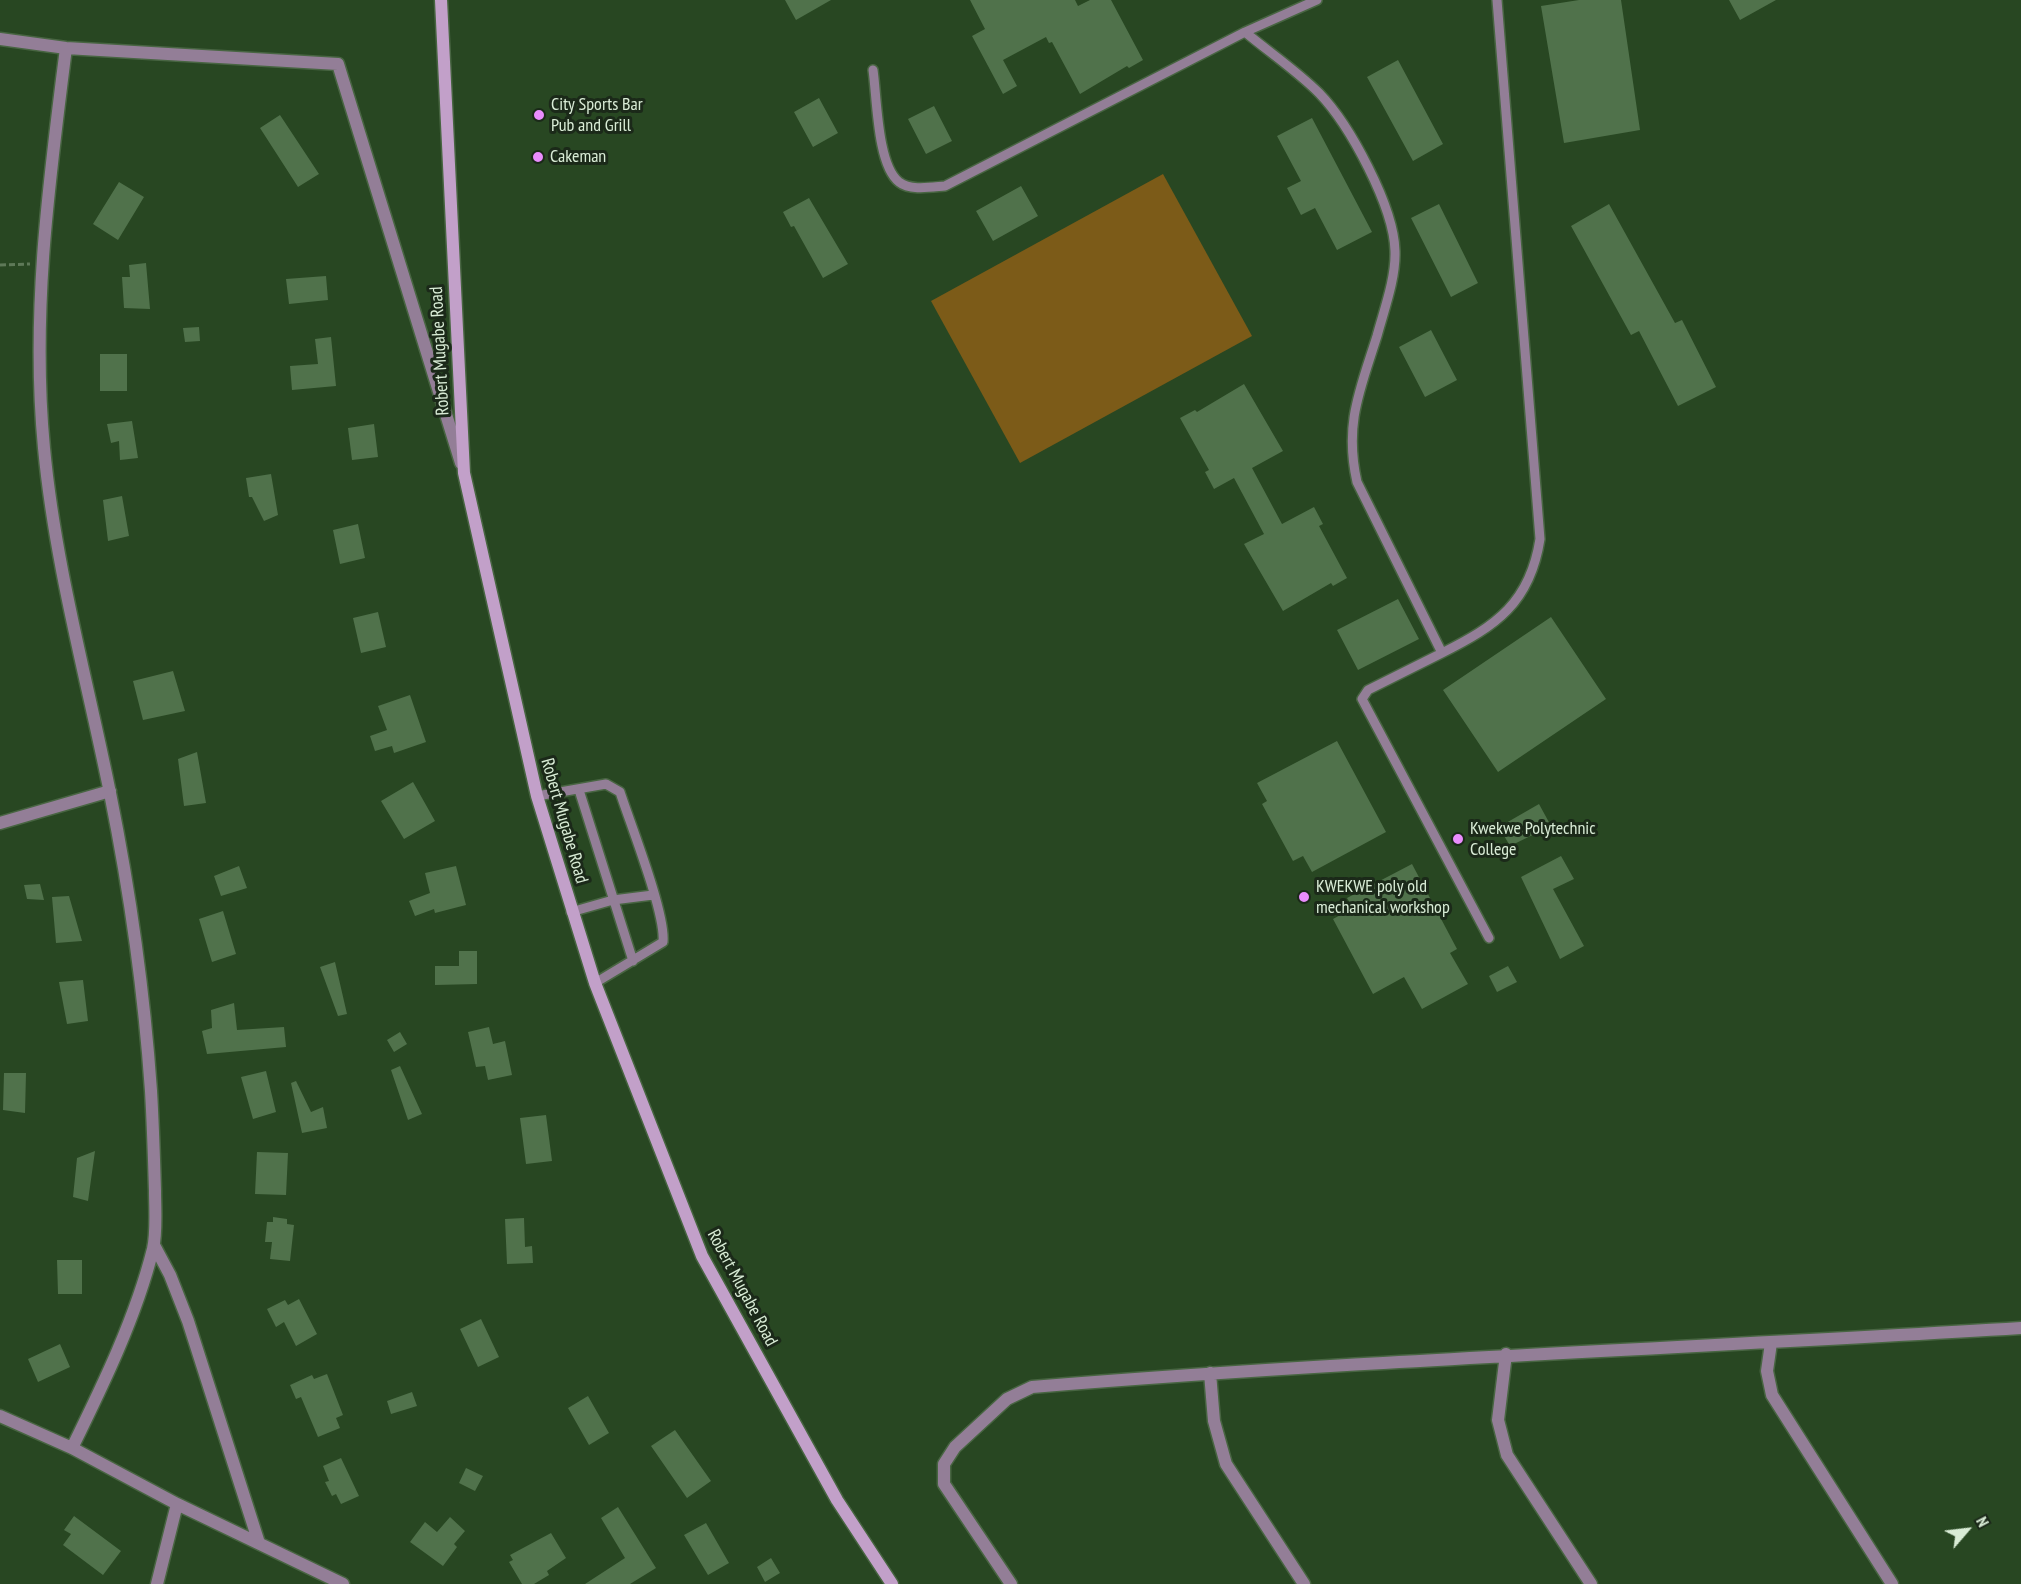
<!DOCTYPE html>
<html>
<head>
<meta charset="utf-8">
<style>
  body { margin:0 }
  #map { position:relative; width:2021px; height:1584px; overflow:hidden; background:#284722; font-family:"PT Sans Narrow",sans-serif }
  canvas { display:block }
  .north { position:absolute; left:1937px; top:1500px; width:60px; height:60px; -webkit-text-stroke:4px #1b2919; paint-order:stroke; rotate:62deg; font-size:16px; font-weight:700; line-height:24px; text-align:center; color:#d9ecd6 }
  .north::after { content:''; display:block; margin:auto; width:21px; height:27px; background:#d9ecd6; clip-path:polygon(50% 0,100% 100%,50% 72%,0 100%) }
</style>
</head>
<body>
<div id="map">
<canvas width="2021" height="1584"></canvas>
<div class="north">N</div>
</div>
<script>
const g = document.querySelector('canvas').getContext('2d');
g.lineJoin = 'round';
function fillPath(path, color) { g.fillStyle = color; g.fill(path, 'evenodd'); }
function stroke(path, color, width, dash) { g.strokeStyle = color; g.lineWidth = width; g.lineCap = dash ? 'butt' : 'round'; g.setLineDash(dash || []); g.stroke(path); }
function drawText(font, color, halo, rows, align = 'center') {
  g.font = font + ' "PT Sans Narrow",sans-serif'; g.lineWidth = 6; g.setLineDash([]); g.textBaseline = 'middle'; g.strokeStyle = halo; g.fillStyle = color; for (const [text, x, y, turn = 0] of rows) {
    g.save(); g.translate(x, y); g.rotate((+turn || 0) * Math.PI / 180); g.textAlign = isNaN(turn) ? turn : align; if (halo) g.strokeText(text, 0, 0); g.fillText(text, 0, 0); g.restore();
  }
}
const green = new Path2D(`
  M1163 174 1252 336 1020 463 931 301Z`);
const building = new Path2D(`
  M785 0H831L796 20Z
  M970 0H1075L1078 6 1090 0H1111L1143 60 1129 68 1127 66 1080 94 1052 42 1049 43 1046 37 1003 60 1017 86 1003 94 972 36 985 29Z
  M1579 0H1621L1640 130 1564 143 1541 6Z
  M1729 0H1776L1740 20Z
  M1398 60 1443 144 1413 161 1367 77Z
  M819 98 838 133 813 147 794 112Z
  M934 106 952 141 926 154 908 119Z
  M280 115 319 174 298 187 260 128Z
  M1312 118 1372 232 1337 250 1315 208 1301 215 1287 188 1301 181 1277 136Z
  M119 182 144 197 118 240 93 224Z
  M1021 186 1038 216 993 241 976 211Z
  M809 198 848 264 823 278 794 226 791 227 783 212Z
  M1439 204 1478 283 1451 297 1411 218Z
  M1609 204 1675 323 1682 320 1716 387 1678 406 1639 331 1631 335 1571 226Z
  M146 263 150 309 124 308 122 277H130L129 265Z
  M326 276 328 300 289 304 286 279Z
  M199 327 200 341 185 342 183 328Z
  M1431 330 1457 380 1425 397 1399 347Z
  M331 337 336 386 292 390 290 366 318 364 315 339Z
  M100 354H127V391H100Z
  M1244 384 1283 451 1252 468 1282 524 1314 507 1323 524 1319 526 1347 578 1333 586 1331 583 1283 611 1244 544 1264 534 1234 478 1214 489 1205 472 1209 470 1180 418 1195 410 1197 412Z
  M132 421 138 458 120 460 119 441 111 443 107 424Z
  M374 424 378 457 352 460 348 428Z
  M271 474 278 515 264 521 252 497H249L246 478Z
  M122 496 129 536 108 541 103 500Z
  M358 524 365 558 340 564 333 530Z
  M1398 599 1419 639 1358 670 1337 630Z
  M378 612 386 647 361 653 353 618Z
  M1551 617 1606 699 1498 772 1443 690Z
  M173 671 185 711 143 720 133 681Z
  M410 695 426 742 394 753 392 746 375 751 370 736 387 730 378 706Z
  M1337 741 1386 832 1312 872 1303 856 1293 861 1262 804 1267 801 1257 783Z
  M197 752 206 803 184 806 178 759Z
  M413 782 435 821 404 839 381 801Z
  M1539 804 1551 826 1510 846 1499 827Z
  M1561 856 1574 879 1553 889 1584 946 1560 959 1521 877Z
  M1412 864 1457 949 1450 953 1468 984 1422 1009 1404 977 1373 994 1333 919 1353 908 1347 898Z
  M239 866 247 888 221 896 214 876Z
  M456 866 466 905 435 913 434 909 415 916 409 901 430 893 425 873Z
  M40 884 44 900 27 899 24 885Z
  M69 896 82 941 56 943 52 897Z
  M223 911 236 954 212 962 199 919Z
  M459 951H477V984L435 985V966H459Z
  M335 962 347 1014 338 1016 320 967Z
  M1508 966 1517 982 1497 992 1489 976Z
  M83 980 88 1021 67 1024 59 982Z
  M234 1003 237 1030 284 1027 286 1047 207 1054 202 1031 212 1028 211 1010Z
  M489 1027 493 1044 505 1041 512 1075 488 1080 485 1066 476 1067 468 1032Z
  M400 1032 407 1044 394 1052 387 1040Z
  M400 1066 422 1114 408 1120 391 1070Z
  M266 1071 276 1112 253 1119 241 1077Z
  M4 1073H26L25 1113 3 1110Z
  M296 1081 311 1112 323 1107 327 1128 302 1133 291 1083Z
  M546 1115 552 1161 526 1164 520 1118Z
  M95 1151 88 1201 73 1197 77 1158Z
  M257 1152 288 1153 286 1195 255 1194Z
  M273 1217 287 1219V1224L294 1225 290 1261 270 1259 272 1242H265L267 1222H273Z
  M524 1218 525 1247 532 1246 533 1263 507 1264 505 1219Z
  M57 1260H82V1294H58Z
  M299 1299 317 1334 296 1346 284 1322 276 1327 267 1309 285 1300 288 1305Z
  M481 1319 499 1357 478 1367 460 1329Z
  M60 1344 70 1367 38 1382 28 1359Z
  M327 1374 343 1415 336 1418 340 1428 318 1437 301 1397 296 1399 290 1385 312 1375 314 1379Z
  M412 1392 417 1406 391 1414 387 1401Z
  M588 1396 609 1433 589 1445 568 1408Z
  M675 1430 711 1481 687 1498 651 1446Z
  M341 1458 359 1496 341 1504 336 1494 332 1496 325 1482 329 1481 323 1466Z
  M466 1468 483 1476 475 1491 459 1483Z
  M618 1507 656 1568 630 1584H585L625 1558 601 1518Z
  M74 1516 121 1551 103 1575 63 1545 71 1534 64 1530Z
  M450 1517 465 1531 454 1544 457 1547 443 1566 410 1542 425 1522 437 1532Z
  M706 1523 729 1563 708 1575 684 1535Z
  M551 1533 566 1558 547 1571 549 1575 534 1584H522L509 1562 513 1560 510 1555Z
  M771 1558 780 1573 765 1582 757 1567Z`);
const path = new Path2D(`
  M0 265 30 264`);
const service = new Path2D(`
  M1317 0 1245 32C1269 52 1297 71 1319 93 1350 125 1394 207 1395 251 1396 278 1384 310 1377 336 1360 390 1344 424 1357 482L1442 653C1496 626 1530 603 1540 539L1497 0
  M873 70C877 97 877 165 899 182 910 191 932 187 945 186L1245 32
  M1442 653 1368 690 1362 699 1489 938
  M579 790 633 961
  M537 796 606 784 620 792C630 823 666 914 663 942L595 983
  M571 912 613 900 653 895`);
const minor = new Path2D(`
  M0 39 66 48 338 64 461 463
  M66 48C49 182 31 313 44 448 55 565 87 679 110 793 130 892 144 990 151 1091 153 1124 154 1158 155 1191 155 1209 157 1231 153 1249 136 1317 103 1385 72 1448
  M0 823 110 791
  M154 1245 170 1275 188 1321 259 1543
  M1771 1343 1767 1371 1772 1395 1892 1584
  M1506 1354 1498 1420 1507 1455 1591 1584
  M1210 1373 1214 1421 1226 1464 1304 1584
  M0 1416 72 1448 177 1504 343 1584
  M157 1584 177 1504
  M1011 1584 944 1484V1464L955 1447 1007 1399 1032 1387C1362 1360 1691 1348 2021 1328`);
const secondary = new Path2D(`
  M441 0 464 473 537 796 595 983 702 1256 837 1500 892 1584`);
const markers = [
  [539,115,6,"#ea8dfd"],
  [538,157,6,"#ea8dfd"],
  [1458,839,6,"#ea8dfd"],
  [1304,897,6,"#ea8dfd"]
];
const poiNames = [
  ["City Sports Bar",551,105],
  ["Pub and Grill",551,126],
  ["Cakeman",550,157],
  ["Kwekwe Polytechnic",1470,829],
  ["College",1470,850],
  ["KWEKWE poly old",1316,887],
  ["mechanical workshop",1316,908]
];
const streetNames = [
  ["Robert Mugabe Road",440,351,-93],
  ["Robert Mugabe Road",564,821,74],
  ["Robert Mugabe Road",742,1288,62]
];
fillPath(green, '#7c5b18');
fillPath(building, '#50724b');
stroke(service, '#486542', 12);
stroke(minor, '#486542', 15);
stroke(secondary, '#486542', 15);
stroke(path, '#5e7958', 3, [6, 3]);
stroke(service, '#937e97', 9);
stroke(minor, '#937e97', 12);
stroke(secondary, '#c2a0c9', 12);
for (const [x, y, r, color] of markers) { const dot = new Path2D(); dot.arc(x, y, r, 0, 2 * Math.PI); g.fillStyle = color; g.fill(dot); stroke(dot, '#1b2919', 2); }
drawText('18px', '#d9ecd6', '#1b2919', poiNames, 'left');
drawText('18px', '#d9ecd6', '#1b2919', streetNames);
</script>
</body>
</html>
